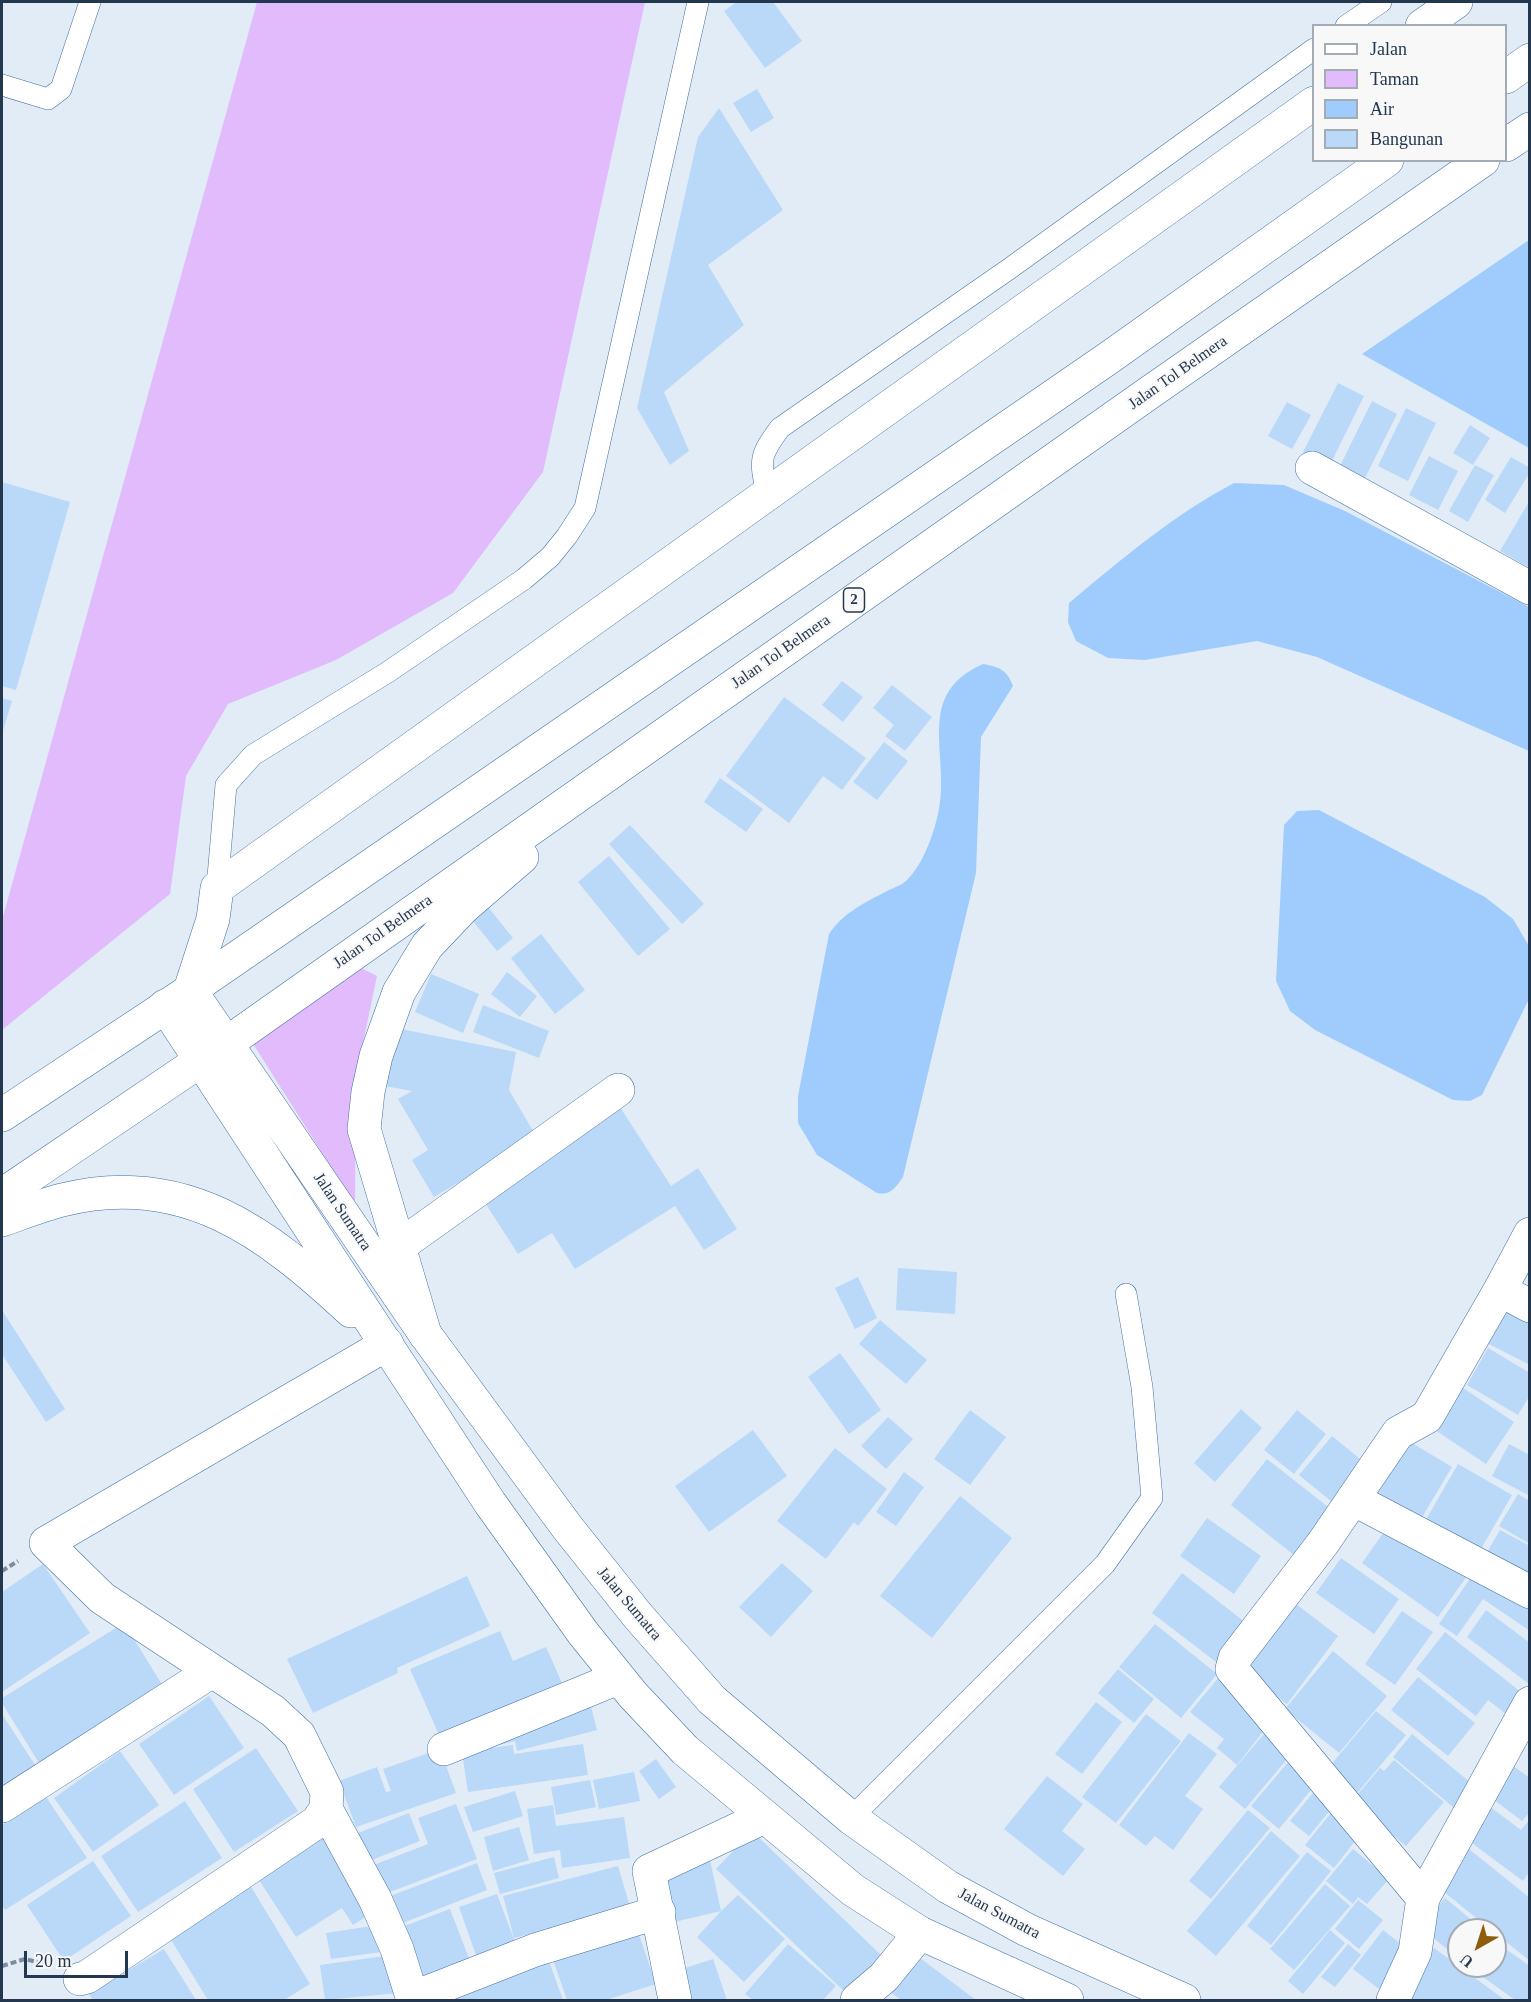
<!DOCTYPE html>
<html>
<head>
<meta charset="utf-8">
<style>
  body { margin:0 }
  #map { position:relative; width:1531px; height:2002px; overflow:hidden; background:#e2ecf7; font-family:Georgia,serif }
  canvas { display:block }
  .frame { position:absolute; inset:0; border:3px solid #23384e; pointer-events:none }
  .legend { position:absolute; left:1312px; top:24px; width:195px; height:138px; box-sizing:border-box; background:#f8f8f8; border:2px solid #a3abb4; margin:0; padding:8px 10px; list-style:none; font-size:18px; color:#23384e }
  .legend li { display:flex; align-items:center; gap:12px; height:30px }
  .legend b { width:30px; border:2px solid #a3abb4 }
  .north { position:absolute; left:1447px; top:1918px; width:60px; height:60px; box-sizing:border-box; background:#f8f8f8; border:2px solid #a3abb4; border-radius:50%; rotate:219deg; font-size:16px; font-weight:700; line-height:24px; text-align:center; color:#23384e }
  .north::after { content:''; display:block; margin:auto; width:21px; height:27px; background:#905d0c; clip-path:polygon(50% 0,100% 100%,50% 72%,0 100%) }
  .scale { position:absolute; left:24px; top:1951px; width:104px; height:27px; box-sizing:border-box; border:3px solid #23384e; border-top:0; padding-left:8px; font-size:18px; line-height:21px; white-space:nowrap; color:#23384e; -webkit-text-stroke:4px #f8f8f8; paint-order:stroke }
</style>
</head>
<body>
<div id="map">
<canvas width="1531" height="2002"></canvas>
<div class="frame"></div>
<ul class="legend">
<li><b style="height:8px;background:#fff"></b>Jalan</li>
<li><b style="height:16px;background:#e1bbfc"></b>Taman</li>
<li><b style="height:16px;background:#a0ccfd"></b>Air</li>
<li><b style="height:16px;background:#bad8f8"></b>Bangunan</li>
</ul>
<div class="north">U</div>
<div class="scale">20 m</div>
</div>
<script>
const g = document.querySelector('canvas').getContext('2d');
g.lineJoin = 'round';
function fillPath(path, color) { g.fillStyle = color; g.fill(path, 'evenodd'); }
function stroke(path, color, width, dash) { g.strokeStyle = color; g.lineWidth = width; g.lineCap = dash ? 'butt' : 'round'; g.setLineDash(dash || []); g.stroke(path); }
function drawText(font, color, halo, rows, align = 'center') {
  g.font = font + ' Georgia,serif'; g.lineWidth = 4.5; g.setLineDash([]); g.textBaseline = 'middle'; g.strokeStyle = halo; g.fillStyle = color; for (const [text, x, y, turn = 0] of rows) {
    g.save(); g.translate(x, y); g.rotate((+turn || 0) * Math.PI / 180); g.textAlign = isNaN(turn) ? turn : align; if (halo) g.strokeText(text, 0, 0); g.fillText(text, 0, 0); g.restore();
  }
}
const green = new Path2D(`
  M257 2H645L543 472 453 593 336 660 228 704 186 776 170 894 2 1030V920Z
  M357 966 377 976 356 1076 355 1205 250 1039Z`);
const water = new Path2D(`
  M1529 240V448L1362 354Z
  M1234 483 1284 485 1345 511 1529 607V751L1317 657 1257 641 1145 660 1108 658 1076 641 1068 622 1069 603C1122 559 1173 515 1234 483Z
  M983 664C1000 667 1007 670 1013 686L981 737 976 873 903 1177C896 1187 891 1196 877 1193L817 1155 798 1123V1096L829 934C843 913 864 903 887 891 893 888 902 885 907 880 923 864 933 836 938 814 952 757 912 695 983 664Z
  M1319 810 1485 897 1513 919 1529 946V999L1482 1095 1470 1101 1453 1100 1315 1030 1290 1011 1276 981 1284 825 1297 811Z`);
const building = new Path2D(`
  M737 2H773L802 41 765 68 724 11Z
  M757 89 774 118 751 132 733 103Z
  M719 108 783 210 708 265 744 325 664 392 689 451 670 465 637 408 698 137Z
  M1338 383 1364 396 1330 465 1303 452Z
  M1372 401 1397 414 1365 478 1340 466Z
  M1287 402 1311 415 1292 449 1268 436Z
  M1406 408 1436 423 1408 481 1378 466Z
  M1470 425 1490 438 1473 465 1453 453Z
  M1429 456 1458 471 1438 510 1409 495Z
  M1511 457 1530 468V472L1505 513 1485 500Z
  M1475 465 1494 475 1468 522 1449 511Z
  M2 482 70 502 16 690 2 686Z
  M1530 500V565L1528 567 1500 551Z
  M842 681 863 697 843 722 822 705Z
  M892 685 932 717 905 751 885 736 894 725 873 708Z
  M784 697 866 758 842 790 823 776 789 823 726 776Z
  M2 698 12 701 2 734Z
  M884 742 908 761 877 800 853 782Z
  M720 778 763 809 746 832 704 802Z
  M630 825 704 904 682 924 609 844Z
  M609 856 670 929 638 956 578 882Z
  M488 907 513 938 497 951 472 920Z
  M541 934 585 990 555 1014 511 958Z
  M507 972 537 996 520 1017 491 994Z
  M431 974 479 994 463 1033 415 1012Z
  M483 1005 549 1031 539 1058 473 1032Z
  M396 1028 516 1052 509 1090 536 1136 434 1197 412 1160 428 1150 398 1099 412 1091 385 1086Z
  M620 1107 671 1186 698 1168 737 1229 704 1250 675 1206 575 1269 552 1233 518 1254 480 1195Z
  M898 1268 957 1272 955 1314 896 1310Z
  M858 1277 877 1318 855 1329 835 1288Z
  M1508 1302 1530 1313V1365L1487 1343Z
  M2 1310 65 1409 46 1422 2 1354Z
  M880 1320 927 1360 906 1384 859 1344Z
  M1488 1348 1530 1373V1395L1518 1415 1467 1385Z
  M840 1353 881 1410 849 1434 808 1377Z
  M1457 1384 1514 1422 1486 1464 1429 1426Z
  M1241 1409 1262 1428 1215 1482 1194 1463Z
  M970 1410 1006 1437 970 1485 934 1459Z
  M1297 1410 1326 1434 1294 1474 1264 1450Z
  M888 1417 913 1439 886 1469 861 1446Z
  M753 1430 787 1476 709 1532 675 1486Z
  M1332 1436 1370 1467 1337 1506 1299 1475Z
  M1402 1437 1452 1467 1415 1529 1365 1499Z
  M1509 1444 1530 1455V1496L1492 1476Z
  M835 1448 887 1489 858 1526 854 1522 826 1559 777 1521Z
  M1267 1459 1332 1510 1295 1556 1231 1505Z
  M1458 1464 1512 1495 1474 1561 1420 1530Z
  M904 1472 924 1487 896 1526 876 1512Z
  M1518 1494 1530 1501V1544L1499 1526Z
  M960 1496 1012 1538 932 1638 880 1596Z
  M1207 1518 1261 1556 1234 1594 1180 1556Z
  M1391 1522 1472 1569 1438 1617 1362 1563Z
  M1500 1530 1530 1546V1587L1482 1561Z
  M1341 1558 1399 1599 1374 1634 1316 1593Z
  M782 1563 813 1591 771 1637 739 1607Z
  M43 1564 90 1633 2 1692V1592Z
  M1478 1567 1530 1603V1631L1483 1599 1457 1636 1439 1624Z
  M1182 1573 1250 1626 1220 1665 1152 1613Z
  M467 1576 490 1626 397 1668 398 1673 313 1713 287 1659Z
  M1288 1598 1338 1636 1287 1704 1236 1666Z
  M1486 1610 1530 1643 1529 1684 1467 1637Z
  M1402 1611 1433 1632 1395 1685 1365 1664Z
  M124 1623 166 1691 42 1768 2 1703V1698Z
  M1155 1624 1217 1674 1181 1718 1119 1667Z
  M500 1631 513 1661 546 1647 566 1692 443 1744 410 1669Z
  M1445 1632 1526 1696 1510 1717 1488 1700 1476 1716 1416 1669Z
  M1333 1651 1387 1696 1339 1753 1285 1709Z
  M1118 1669 1154 1699 1134 1723 1098 1693Z
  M1219 1677 1272 1720 1237 1765 1217 1748 1224 1739 1190 1712Z
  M1418 1677 1475 1723 1448 1756 1391 1710Z
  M209 1696 244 1748 174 1795 139 1744Z
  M1096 1702 1122 1722 1082 1774 1055 1754Z
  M590 1703 597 1730 517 1751 515 1741 496 1746 491 1730Z
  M1376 1711 1406 1735 1353 1798 1324 1773Z
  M2 1714 37 1768 2 1792Z
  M1146 1714 1181 1741 1116 1823 1082 1797Z
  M1268 1729 1294 1751 1245 1809 1219 1787Z
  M1189 1733 1217 1754 1185 1796 1203 1809 1173 1850 1155 1836 1146 1846 1119 1825Z
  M1412 1734 1478 1789 1459 1812 1393 1757Z
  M583 1744 588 1775 468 1792 462 1752 513 1745 514 1754Z
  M256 1748 298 1811 234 1852 193 1789Z
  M440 1749 456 1793 356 1827 339 1781 377 1767 386 1792 391 1791 383 1769Z
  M120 1751 159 1805 93 1852 54 1798Z
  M656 1759 676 1787 659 1799 639 1771Z
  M1394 1760 1444 1802 1406 1846 1352 1801 1380 1768 1384 1771Z
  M1289 1761 1316 1784 1279 1829 1251 1806Z
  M1509 1763 1530 1778V1812L1522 1821 1485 1793Z
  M634 1772 640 1801 599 1809 593 1780Z
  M1047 1776 1083 1804 1062 1831 1085 1849 1063 1876 1004 1829Z
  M590 1780 596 1807 556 1815 551 1787Z
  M1317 1788 1336 1803 1309 1836 1290 1821Z
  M515 1791 523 1816 473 1832 464 1807Z
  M46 1797 87 1858 5 1910 2 1905V1825Z
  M185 1801 222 1858 138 1912 101 1856Z
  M1485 1803 1521 1830 1530 1819V1871L1523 1881 1461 1835Z
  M456 1804 477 1859 382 1895 371 1866 428 1844 418 1818Z
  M553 1805 556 1826 624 1817 630 1858 562 1868 560 1850 534 1854 527 1809Z
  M1335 1808 1363 1831 1334 1868 1305 1845Z
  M1248 1810 1270 1828 1211 1899 1189 1881Z
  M409 1813 420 1841 364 1863 353 1835Z
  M519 1827 529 1860 493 1871 484 1837Z
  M752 1831 883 1957 847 1994 716 1869Z
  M1271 1831 1300 1856 1216 1956 1187 1931Z
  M329 1834 378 1909 353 1925 342 1908 296 1937 259 1880Z
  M1464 1845 1530 1898V1961L1495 1933V1930H1491L1433 1883Z
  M1353 1849 1389 1879 1367 1904 1358 1897 1353 1904 1326 1881Z
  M1307 1852 1331 1871 1271 1945 1247 1926Z
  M554 1857 559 1878 500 1894 494 1873Z
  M710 1860 721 1911 738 1895 785 1939 744 1982 697 1937 721 1911 670 1923 658 1871Z
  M93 1861 131 1916 64 1961 27 1905Z
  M477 1863 487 1890 395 1926 385 1898Z
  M618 1866 630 1907 514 1938 503 1896Z
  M1325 1884 1350 1906 1294 1970 1270 1949Z
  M250 1885 310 1984 284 2000H208L168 1935Z
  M497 1894 515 1942 476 1955 459 1907Z
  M1445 1898 1484 1930H1459V1959L1420 1927Z
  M1358 1900 1383 1920 1359 1949 1335 1929Z
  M450 1909 470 1961 420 1980 399 1928Z
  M385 1924 389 1951 331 1959 326 1933Z
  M636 1926 656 1984 606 2000H567L551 1954Z
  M1330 1930 1345 1943 1303 1994 1288 1981Z
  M1383 1930 1410 1951 1379 1989 1353 1969Z
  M1497 1943 1530 1966V2000H1515L1476 1972 1480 1966H1495Z
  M788 1944 836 1986 823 2000H753L745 1994Z
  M1348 1944 1361 1955 1335 1987 1321 1977Z
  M1434 1948 1505 2000H1406L1405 1988Z
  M164 1949 196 2000H93L89 1994Z
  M546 1953 563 2000H414Z
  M392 1955 398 1993 325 2000 320 1965Z
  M916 1955 976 2000H901L889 1991Z
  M713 1959 727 2000H683L673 1972Z`);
const path = new Path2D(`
  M2 1571 18 1561
  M2 1966 25 1959 48 1965`);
const service = new Path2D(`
  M1346 26 1381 2
  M2 85 48 99 61 89 90 2
  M767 492C759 460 760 455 780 428L1009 269 1314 49
  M217 888 226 785 253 755 388 672 524 579 550 557 567 536 585 508 698 2
  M851 1818 1105 1564 1152 1498 1142 1387 1126 1294`);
const minor = new Path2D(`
  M1422 26 1456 2
  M1312 468 1530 588
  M190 990 213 919 217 888 1314 103
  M398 1247 618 1090
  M1500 1290 1530 1234
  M1353 1499 1530 1592
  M444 1749 618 1678
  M2 1806 212 1671
  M326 1809 375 1899 397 1949 413 2000
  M1423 1898 1232 1669 1235 1658 1323 1543 1398 1433 1427 1417 1500 1290 1530 1306
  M80 1979 87 1977 317 1822 326 1809 327 1792 299 1735 273 1711 102 1598 46 1543 387 1344
  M412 1998 535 1950 659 1912
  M675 2000 649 1871 764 1817
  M857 2000 884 1977 920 1933
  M1393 2000 1415 1952 1423 1898 1530 1703`);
const primary = new Path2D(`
  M2 1115 188 992
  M2 1195 225 1044`);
const trunk = new Path2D(`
  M190 990 425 1334 567 1527 638 1616 712 1700 851 1818 948 1887 1027 1930 1184 2000
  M165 1006 490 1503 583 1633 633 1695 685 1750 853 1890 920 1933 1067 2000
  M2 1220C22 1213 42 1205 62 1200 184 1169 267 1233 351 1311`);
const motorway = new Path2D(`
  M1506 77 1530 60
  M1506 145 1530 129
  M190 990 1110 357 1387 160
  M227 1043 1146 395 1483 160
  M425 1334 364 1129 368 1092 376 1056 399 992 427 946 464 907 522 857`);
const shields = [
  [854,600,21]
];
const shieldNames = [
  ["2",854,600]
];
const streetNames = [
  ["Jalan Tol Belmera",1178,373,-35],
  ["Jalan Tol Belmera",781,652,-35],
  ["Jalan Tol Belmera",383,932,-35],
  ["Jalan Sumatra",342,1212,56],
  ["Jalan Sumatra",629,1604,50],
  ["Jalan Sumatra",999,1914,28]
];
fillPath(green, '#e1bbfc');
fillPath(water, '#a0ccfd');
fillPath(building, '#bad8f8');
stroke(service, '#4171a3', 22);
stroke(minor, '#4171a3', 34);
stroke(primary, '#4171a3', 34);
stroke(trunk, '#4171a3', 34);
stroke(motorway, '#4171a3', 34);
stroke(path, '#7c8c9d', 4, [6, 3]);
stroke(service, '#fff', 21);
stroke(minor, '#fff', 33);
stroke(primary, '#fff', 33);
stroke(trunk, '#fff', 33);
stroke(motorway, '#fff', 33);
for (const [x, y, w] of shields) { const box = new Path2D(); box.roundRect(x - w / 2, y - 12, w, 24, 4.5); g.fillStyle = '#f8f8f8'; g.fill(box); stroke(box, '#23384e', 1.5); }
drawText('bold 15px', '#23384e', null, shieldNames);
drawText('16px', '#23384e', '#f8f8f8', streetNames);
</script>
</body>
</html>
